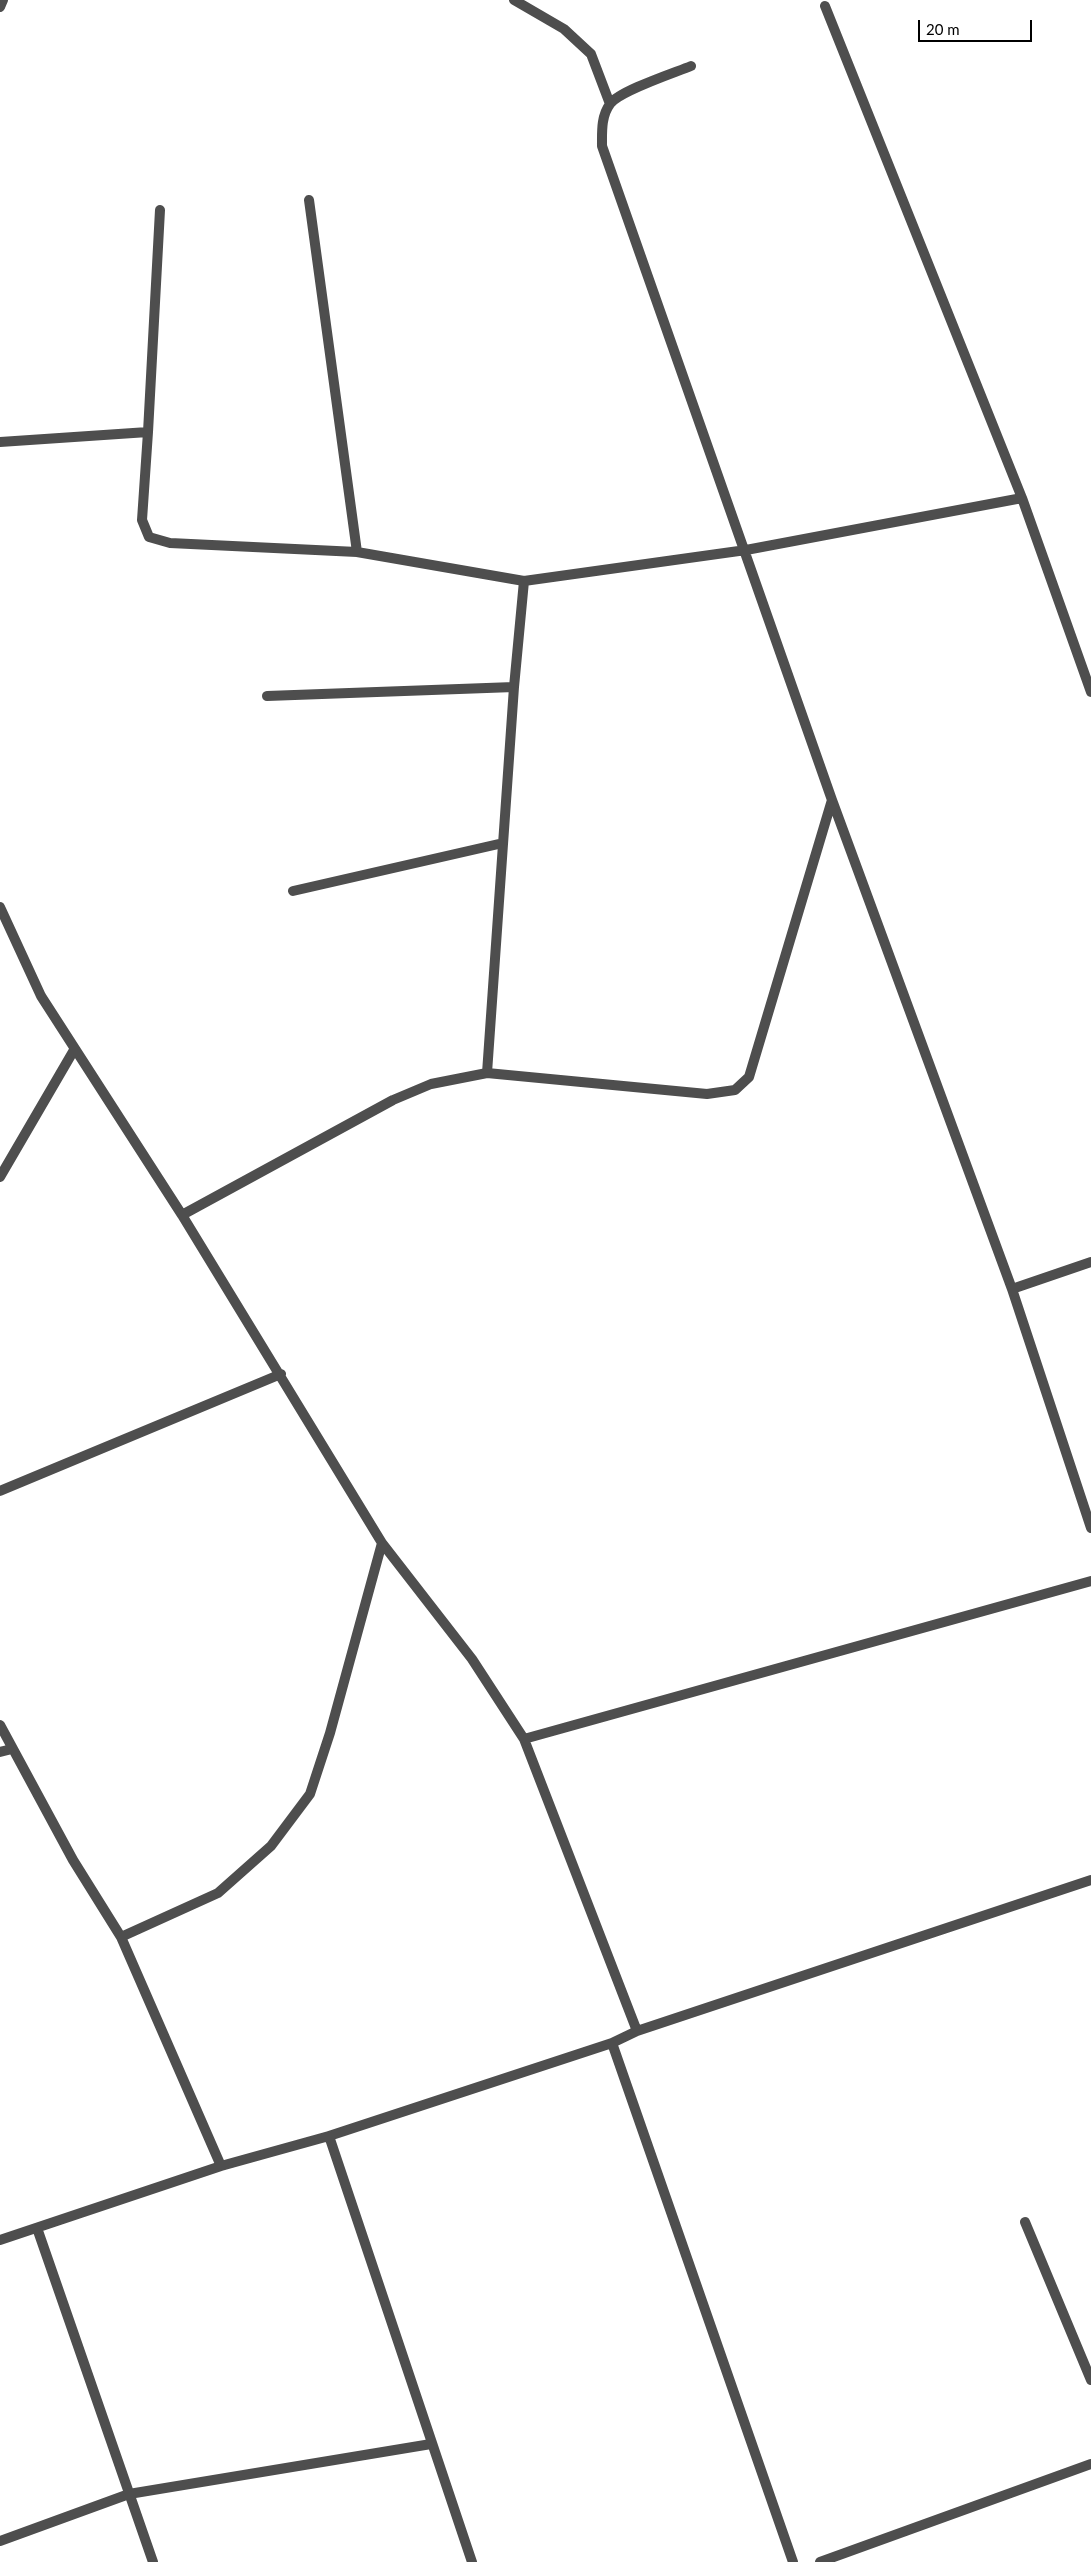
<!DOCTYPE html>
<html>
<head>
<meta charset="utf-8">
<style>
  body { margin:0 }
  #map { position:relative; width:1091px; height:2562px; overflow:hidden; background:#fff; font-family:Lato,sans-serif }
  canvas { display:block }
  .scale { position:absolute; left:918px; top:20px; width:114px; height:22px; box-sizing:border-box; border:2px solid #000; border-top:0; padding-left:6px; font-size:15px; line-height:18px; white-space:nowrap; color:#000; -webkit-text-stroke:4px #fff; paint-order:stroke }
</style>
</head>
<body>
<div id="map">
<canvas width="1091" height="2562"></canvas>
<div class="scale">20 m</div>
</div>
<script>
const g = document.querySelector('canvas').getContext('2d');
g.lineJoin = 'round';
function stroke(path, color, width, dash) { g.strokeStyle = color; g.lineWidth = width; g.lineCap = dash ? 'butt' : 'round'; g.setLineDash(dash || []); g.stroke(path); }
const minor = new Path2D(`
  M514 0 564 29 591 54 610 104
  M825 6 1022 498 1091 692
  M0 7 3 0
  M691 66C674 73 619 91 610 104 601 116 602 132 602 146L832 800 1012 1289 1091 1528
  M309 200 357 552
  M148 432 160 210
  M0 442 148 432 142 520 149 537 170 543 357 552 524 581
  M267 696 514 687
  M293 891 503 843
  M0 907 41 996 182 1215 382 1543 472 1659 524 1739 637 2031
  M487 1073 514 687 524 581 746 550 1022 498
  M0 1177 74 1050
  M182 1215 393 1100 431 1084 487 1073 707 1094 735 1090 749 1077 832 800
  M1012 1289 1091 1262
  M0 1491 281 1374
  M0 1725 73 1860 121 1937 221 2166
  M524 1739 1091 1581
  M0 1752 12 1749
  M121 1937 218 1893 271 1846 310 1794 330 1733 382 1543
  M612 2043 793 2562
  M329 2136 472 2562
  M1025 2222 1091 2380
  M37 2228 153 2562
  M0 2240 221 2166 329 2136 612 2043 637 2031 1091 1880
  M0 2541 129 2494 431 2444
  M820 2562 1091 2464`);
stroke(minor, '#4e4e4e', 10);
</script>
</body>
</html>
